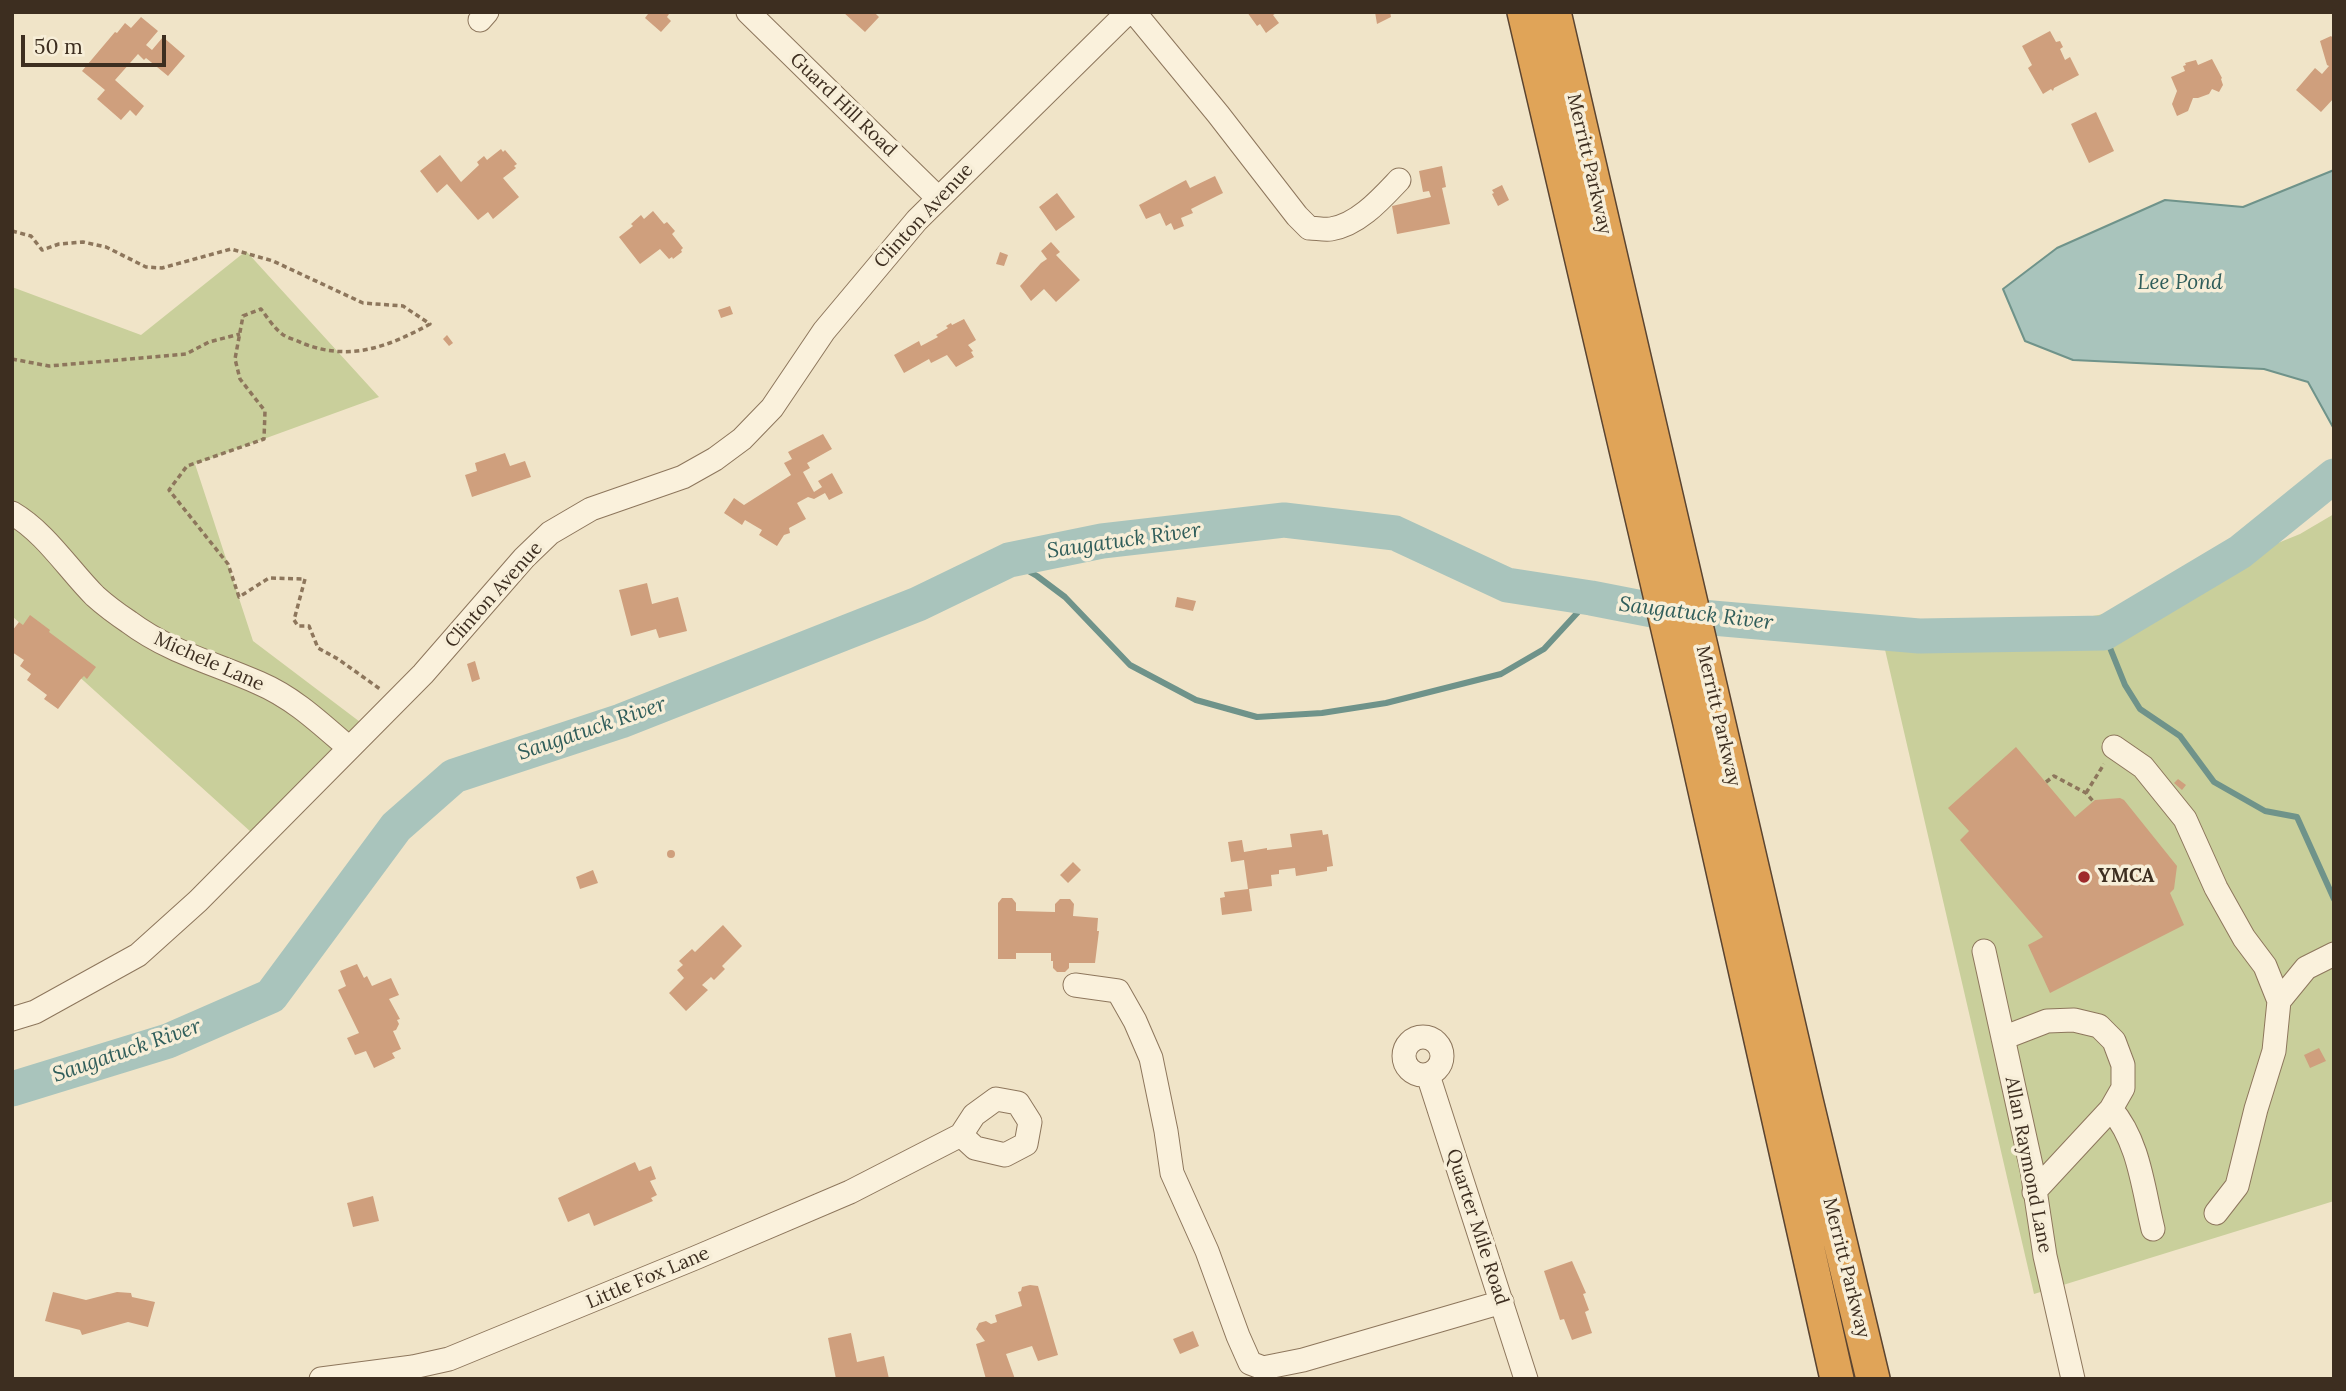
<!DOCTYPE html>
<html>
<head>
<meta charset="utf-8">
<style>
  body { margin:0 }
  #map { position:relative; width:2346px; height:1391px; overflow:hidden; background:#f0e4c8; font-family:Lora,serif }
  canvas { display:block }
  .frame { position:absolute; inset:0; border:14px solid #3d2e20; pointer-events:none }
  .scale { position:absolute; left:21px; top:35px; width:145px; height:32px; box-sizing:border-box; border:4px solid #3d2e20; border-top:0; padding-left:9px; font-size:21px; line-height:24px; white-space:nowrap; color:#3d2e20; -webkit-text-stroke:5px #f7eed8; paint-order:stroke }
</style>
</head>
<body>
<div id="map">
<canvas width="2346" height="1391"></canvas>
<div class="frame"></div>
<div class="scale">50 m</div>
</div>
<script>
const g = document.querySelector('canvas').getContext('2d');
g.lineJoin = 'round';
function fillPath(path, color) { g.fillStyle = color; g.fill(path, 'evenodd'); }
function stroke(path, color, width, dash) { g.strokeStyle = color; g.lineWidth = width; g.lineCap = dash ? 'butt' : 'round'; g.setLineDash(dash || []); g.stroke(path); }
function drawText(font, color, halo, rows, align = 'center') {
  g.font = font + ' Lora,serif'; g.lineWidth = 7; g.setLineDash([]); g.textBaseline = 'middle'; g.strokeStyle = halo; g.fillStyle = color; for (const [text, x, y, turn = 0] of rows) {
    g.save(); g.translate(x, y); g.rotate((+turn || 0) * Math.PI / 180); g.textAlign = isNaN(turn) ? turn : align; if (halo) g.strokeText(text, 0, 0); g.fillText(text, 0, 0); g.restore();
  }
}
const green = new Path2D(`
  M246 251 379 397 195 464 253 641 372 731 262 842 12 616V287L141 335Z
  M2334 514V1201L2034 1294 1883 641 1957 645 2036 626 2104 614 2300 534Z`);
const water = new Path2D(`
  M2334 170V429L2308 382 2264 369 2073 360 2025 341 2003 289 2057 248 2165 200 2243 207Z`);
const stream = new Path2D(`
  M1009 560 1037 576 1065 597 1130 665 1196 700 1257 717 1322 713 1386 703 1501 674 1544 649 1591 598
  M2104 633 2125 685 2140 709 2180 736 2214 782 2265 811 2297 817 2334 899`);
const river = new Path2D(`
  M12 1089 168 1041 271 996 396 827 454 776 621 721 918 604 1009 560 1102 541 1284 520 1395 533 1507 585 1591 598 1678 615 1919 636 2104 633 2240 552 2334 476`);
const building = new Path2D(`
  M646 12H667L669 14 667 17 671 21 661 32 645 18 648 14Z
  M843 12H874L879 17 865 32Z
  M1247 12H1278L1273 15 1279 23 1266 33 1260 24 1257 26Z
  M1375 12H1390L1391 17 1377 24Z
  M141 17 158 31 146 45 152 50 163 37 185 56 168 76 146 58 144 60 138 54 115 80 144 106 136 116 130 110 121 120 97 99 105 90 82 71 115 32 117 33 125 23 131 28Z
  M2050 31 2056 42 2060 41 2063 47 2060 49 2065 60 2070 57 2079 75 2054 88 2053 91 2051 89 2043 94 2028 68 2032 65 2022 46Z
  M2331 36 2334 39V98L2321 112 2296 90 2315 68 2322 74 2329 66 2327 65 2320 41Z
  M2212 59 2222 78 2221 79 2223 85 2219 92 2212 89 2209 94 2198 98H2193L2188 111 2177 116 2172 104 2177 91 2171 77 2185 71 2183 66 2186 65 2185 63 2196 60 2198 65Z
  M2096 112 2114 151 2089 163 2071 124Z
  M501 149 503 152 505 150 517 164 514 166 516 168 503 178 519 197 493 219 488 212 478 220 447 184 437 193 420 171 440 155 461 182 479 165 477 162 484 156 487 160Z
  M1442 166 1446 187 1442 188 1450 224 1397 234 1392 206 1431 197 1429 191 1423 192 1419 171Z
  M1215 176 1223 193 1191 209 1193 213 1181 218 1184 226 1174 230 1171 223 1166 226 1160 213 1146 219 1139 205 1186 180 1190 188Z
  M1502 185 1509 200 1498 206 1492 194 1494 193 1492 190Z
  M1057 193 1075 217 1056 231 1039 207Z
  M653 211 664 224 667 222 675 231 672 234 683 248 681 250 682 252 673 259 672 257 669 259 660 249 640 264 619 237 633 226 631 224 641 215 644 219Z
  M1051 242 1060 252 1056 255 1080 280 1056 302 1044 289 1031 301 1020 286 1041 263 1047 259 1041 251Z
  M1000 252 1008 255 1004 266 996 264Z
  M730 306 733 314 721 318 718 310Z
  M964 319 976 340 968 345 973 351 971 352 974 357 956 367 947 355 931 363 929 359 904 373 894 355 919 341 921 346 938 337 936 335 948 328 946 326 951 323 952 325Z
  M447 335 453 343 449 346 443 339Z
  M823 434 832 449 807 463 810 468 803 472 814 492 822 487 818 481 832 473 843 493 829 500 825 493 814 499 808 497 797 503 806 519 789 528 790 533 784 535 777 546 759 535 762 530 745 520 742 525 724 513 734 498 744 505 791 475 784 463 792 459 788 452Z
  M505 453 510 466 525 461 531 477 472 497 465 475 477 471 475 463Z
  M647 583 652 604 678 597 687 631 659 638 656 629 631 636 619 590Z
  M1177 597 1196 601 1193 611 1175 607Z
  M30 615 50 630 49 632 96 667 87 679 84 676 80 680 58 709 44 699 47 695 27 680 31 674 20 666 24 660 12 652V631L19 622 23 625Z
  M475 661 480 679 472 682 467 664Z
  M2016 747 2075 817 2095 800 2120 798 2124 800 2177 866 2174 889 2170 893 2184 925 2050 993 2028 945 2043 937 1960 840 1969 831 1948 808Z
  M2178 779 2186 785 2182 790 2174 783Z
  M1322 830 1323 835 1328 834 1333 866 1327 867V871L1296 876 1295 868 1279 870V874L1271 875 1272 886 1249 889 1252 911 1222 915 1220 898 1225 897 1224 892 1248 889 1244 860 1231 862 1228 842 1242 840 1244 852 1267 848V850L1292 847 1290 834Z
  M667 854a4 4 0 1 1 8 0a4 4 0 1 1-8 0Z
  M1073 862 1081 870 1068 883 1060 875Z
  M593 870 598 883 580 889 576 877Z
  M1002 898H1012L1016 903V911L1055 912V904L1060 899H1070L1074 904 1073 916 1098 918 1097 931H1099L1095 963H1069V968L1065 972H1057L1053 968V961H1051V953H1016V959H998V903Z
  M723 925 742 946 722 966 725 969 714 980 711 977 702 985 708 990 686 1011 669 993 684 978 677 970 683 965 679 961 692 949 695 952Z
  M357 964 364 978 367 976 372 986 391 978 399 995 389 999 400 1019 397 1020 399 1024 396 1030 393 1031 401 1049 392 1053 395 1058 374 1068 366 1051 355 1055 347 1038 359 1033 338 990 346 986 340 971Z
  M2319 1048 2326 1061 2310 1068 2304 1055Z
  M635 1162 639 1171 651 1166 656 1179 650 1181 657 1195 651 1198 653 1201 594 1226 589 1213 568 1222 558 1198Z
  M373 1196 379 1221 353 1227 347 1203Z
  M1572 1261 1586 1293 1583 1294 1589 1310 1585 1312 1592 1333 1572 1340 1564 1319 1560 1320 1544 1271Z
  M1030 1285 1038 1286 1058 1355 1038 1361 1032 1346 1006 1354 1015 1379H986L976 1344 985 1341 976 1329 979 1323 986 1321 991 1324 997 1322 995 1315 1022 1306 1018 1292 1021 1291 1022 1287Z
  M53 1292 86 1300 117 1292 131 1293 132 1297 155 1302 148 1327 128 1322 82 1335 80 1330 45 1321Z
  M1193 1331 1199 1346 1180 1354 1173 1339Z
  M851 1333 857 1362 884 1356 889 1379H836L828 1338Z`);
const path = new Path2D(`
  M12 231 31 236 42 250 59 244 83 242 106 247 146 267 162 268 231 249 273 261 363 303 403 306 430 324C388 347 349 362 302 343 296 340 287 338 282 334 274 328 267 317 261 309L243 316 235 359 240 379 265 411 264 439 187 466 169 490 228 564 239 597 269 578 305 579 294 620 298 626H309L318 648 338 659 380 689
  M12 359 49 366 186 354 209 342 240 334
  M2046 782 2054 776 2086 793 2093 801
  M2086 793 2104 764`);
const minor = new Path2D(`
  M748 12 938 198
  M1134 12 1218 114 1297 216 1309 228C1316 228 1324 230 1331 229 1358 225 1381 199 1399 180
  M480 20 487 12
  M12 513C46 533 68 569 95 596 105 605 117 614 129 622 169 652 214 663 259 683 294 698 320 723 349 748
  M2114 747 2143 767 2185 819 2216 888 2244 938 2265 966 2279 1001 2274 1051 2256 1109 2237 1186 2216 1213
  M1984 951 2032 1170 2045 1256 2073 1379
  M1075 985 1118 991 1135 1021 1151 1058 1166 1131 1172 1173 1207 1251 1238 1336 1250 1363 1263 1368 1303 1360 1502 1302
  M2279 1001 2306 968 2334 954
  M12 1019 35 1012 138 955 198 901 423 674 524 558 550 533 591 509 683 477 715 459 742 439 772 408 824 331 917 220 1128 12
  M1404 1056a19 19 0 1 1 38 0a19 19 0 1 1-38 0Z
  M2003 1038 2047 1021 2074 1020 2099 1026 2114 1041 2123 1065V1088L2111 1109 2034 1192
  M1428 1075 1526 1379
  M2111 1109C2139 1141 2143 1188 2153 1229
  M321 1379 413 1367 449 1359 695 1258 850 1192 961 1135 974 1115 996 1099 1018 1103 1030 1122 1026 1144 1005 1155 975 1148 961 1135`);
const highway = new Path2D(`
  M1524 12 1689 719 1837 1379
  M1554 12 1806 1100 1873 1379`);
const markers = [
  [2084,877,7,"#9e2a2b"]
];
const streetNames = [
  ["Guard Hill Road",843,105,44],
  ["Merritt Parkway",1589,164,77],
  ["Clinton Avenue",924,216,-47],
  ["Clinton Avenue",494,595,-48],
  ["Michele Lane",209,662,24],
  ["Merritt Parkway",1718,716,77],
  ["Allan Raymond Lane",2028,1165,79],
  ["Quarter Mile Road",1477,1227,72],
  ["Merritt Parkway",1846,1268,76],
  ["Little Fox Lane",648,1278,-23]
];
const poiNames = [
  ["YMCA",2098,877]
];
const waterNames = [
  ["Lee Pond",2180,283],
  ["Saugatuck River",1124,541,-8],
  ["Saugatuck River",1696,614,7],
  ["Saugatuck River",592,729,-19],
  ["Saugatuck River",127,1051,-19]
];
fillPath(green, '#c9cf9b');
fillPath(water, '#a9c4bc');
stroke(water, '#6f938a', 2);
stroke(stream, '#6f938a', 6);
stroke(river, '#a9c4bc', 35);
fillPath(building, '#cf9f7d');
stroke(minor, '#8d765c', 25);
stroke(highway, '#5b4430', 36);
stroke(path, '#8d765c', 3.5, [5, 3.5]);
stroke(minor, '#faf1dc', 23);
stroke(highway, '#e0a458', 33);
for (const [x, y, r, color] of markers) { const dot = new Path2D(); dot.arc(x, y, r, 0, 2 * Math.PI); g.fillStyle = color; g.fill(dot); stroke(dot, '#f7eed8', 2.5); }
drawText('19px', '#3d2e20', '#f7eed8', streetNames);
drawText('bold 19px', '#3d2e20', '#f7eed8', poiNames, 'left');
drawText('italic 21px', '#2f5d5a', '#f7eed8', waterNames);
</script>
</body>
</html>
